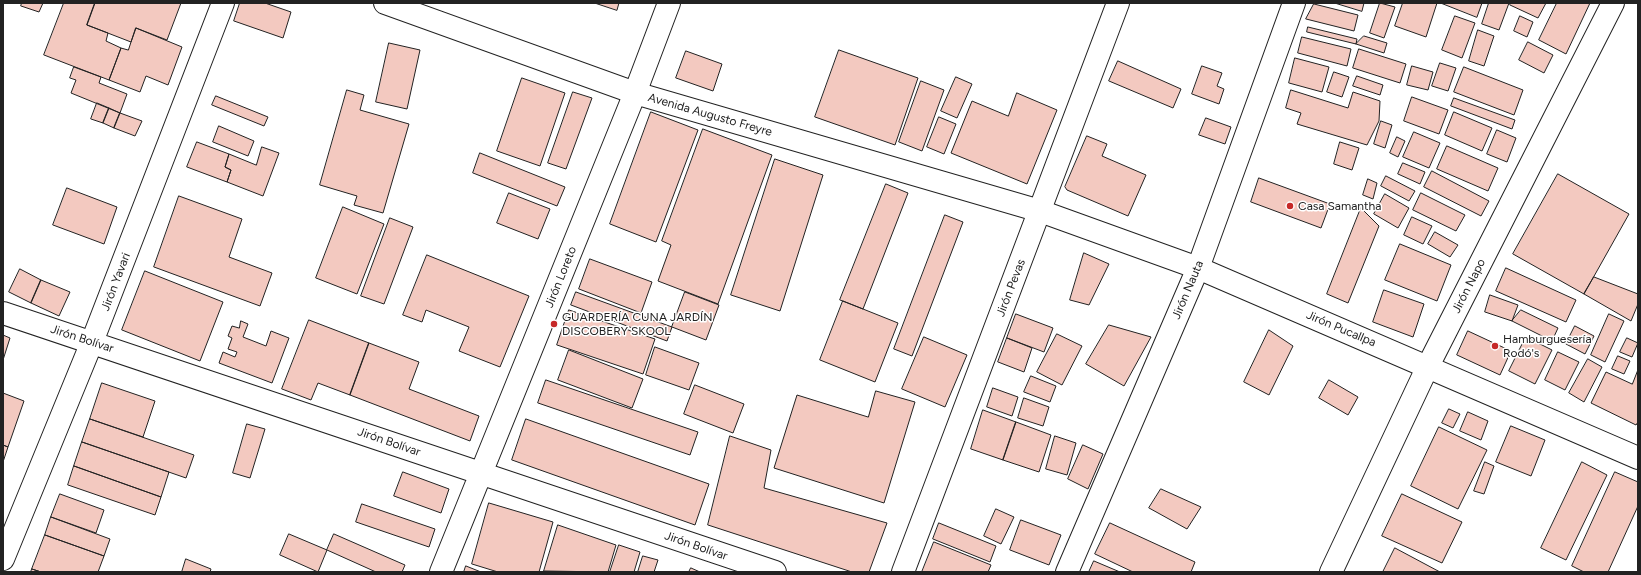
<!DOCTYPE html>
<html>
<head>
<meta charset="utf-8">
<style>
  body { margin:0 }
  #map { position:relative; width:1641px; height:575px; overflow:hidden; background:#fff; font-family:Figtree,sans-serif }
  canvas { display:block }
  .frame { position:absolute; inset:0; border:4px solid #222; pointer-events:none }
</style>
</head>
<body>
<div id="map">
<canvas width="1641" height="575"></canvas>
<div class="frame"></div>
</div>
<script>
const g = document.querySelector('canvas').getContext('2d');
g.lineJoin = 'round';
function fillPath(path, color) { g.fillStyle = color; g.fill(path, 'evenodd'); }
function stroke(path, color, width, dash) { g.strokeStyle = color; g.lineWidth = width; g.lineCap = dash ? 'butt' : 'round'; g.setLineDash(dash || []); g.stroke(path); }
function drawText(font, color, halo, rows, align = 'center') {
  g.font = font + ' Figtree,sans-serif'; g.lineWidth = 3; g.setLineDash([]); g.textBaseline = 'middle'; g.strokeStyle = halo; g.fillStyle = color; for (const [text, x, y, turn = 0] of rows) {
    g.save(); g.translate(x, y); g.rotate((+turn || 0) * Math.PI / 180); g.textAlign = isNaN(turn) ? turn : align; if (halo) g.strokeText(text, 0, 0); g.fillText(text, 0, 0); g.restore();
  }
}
const building = new Path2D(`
  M22 3H43L39 12 21 6Z
  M64 3H95L87 25 108 33 106 41 121 48 109 80 44 55Z
  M95 3H181L167 40 136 28 131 42 87 25Z
  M240 3H265L291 12 283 38 234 21Z
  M595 3H619L617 10Z
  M1335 3H1364L1362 11Z
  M1380 3 1395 7 1384 38 1370 33Z
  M1403 3H1437L1426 37 1395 26Z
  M1441 3H1482L1477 17Z
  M1489 3H1509L1499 30 1482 24Z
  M1511 3H1546L1538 18 1510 5Z
  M1557 3H1590L1566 54 1539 40Z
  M1314 4 1358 15 1354 31 1306 19Z
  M1455 16 1475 23 1462 58 1442 50Z
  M1520 16 1533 22 1527 37 1514 31Z
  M1308 27 1357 39 1356 44 1307 32Z
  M136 28 182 47 168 85 146 76 140 92 109 80 121 48 128 50Z
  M1478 30 1494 36 1484 66 1469 61Z
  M1364 36 1387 43 1384 53 1356 44Z
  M1302 37 1351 49 1347 66 1298 53Z
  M1528 42 1553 55 1544 73 1519 60Z
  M389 43 420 50 407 109 376 102Z
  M1359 49 1406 64 1400 83 1353 68Z
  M839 50 918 78 895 145 815 117Z
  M686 51 722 64 713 91 676 78Z
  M1295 58 1329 67 1322 92 1289 83Z
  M1118 61 1181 89 1173 108 1109 81Z
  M1440 63 1456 68 1448 91 1432 86Z
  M1202 66 1222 73 1217 86 1224 89 1219 104 1192 94Z
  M1412 66 1433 72 1428 90 1407 85Z
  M74 67 101 77 99 83 127 94 120 113 71 93 76 80 70 78Z
  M1464 67 1523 90 1514 115 1454 92Z
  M1334 72 1349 77 1342 97 1327 92Z
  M1357 76 1383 85 1380 95 1353 86Z
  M956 77 972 84 957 118 941 111Z
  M522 78 565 93 540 166 497 151Z
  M921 81 944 90 922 151 899 142Z
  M347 90 364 95 360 110 409 124 383 213 354 205 357 196 320 185Z
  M1291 90 1348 108 1353 92 1380 101 1379 121 1367 145 1297 124 1301 113 1286 108Z
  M573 92 592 98 566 169 548 163Z
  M1017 93 1057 110 1027 184 951 153 972 101 1008 116Z
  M216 96 268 117 264 126 212 105Z
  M1412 97 1448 110 1439 134 1404 121Z
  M1454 98 1515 120 1512 129 1451 106Z
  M97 103 109 108 103 123 91 119Z
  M109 108 120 113 114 128 103 123Z
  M651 112 698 130 656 242 610 224Z
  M1454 112 1492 128 1482 151 1445 135Z
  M120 113 142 121 135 136 114 128Z
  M939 117 956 124 944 154 927 147Z
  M1206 118 1231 127 1225 144 1199 135Z
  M1381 121 1392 125 1385 148 1374 144Z
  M219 126 254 141 248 156 213 142Z
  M703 129 772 155 718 304 658 281 671 245 662 241Z
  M1497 130 1516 138 1507 162 1487 154Z
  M1414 132 1440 143 1429 168 1403 157Z
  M1087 136 1107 144 1102 156 1146 175 1128 216 1067 190 1065 187Z
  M1397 137 1405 141 1398 157 1390 153Z
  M197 142 229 154 225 167 231 170 227 182 187 167Z
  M1340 142 1359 148 1352 170 1334 164Z
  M1447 146 1498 168 1488 191 1437 169Z
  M262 147 279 153 263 196 227 182 231 170 225 167 229 154 256 165Z
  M480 153 565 187 557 206 473 173Z
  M775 159 823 175 780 311 731 295Z
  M1403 163 1425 172 1420 184 1398 174Z
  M1432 171 1489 201 1481 216 1424 187Z
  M1558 174 1629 214 1584 294 1513 254Z
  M1386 176 1415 191 1409 201 1381 186Z
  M1259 178 1330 204 1321 228 1251 202Z
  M1368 179 1377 183 1373 199 1363 195Z
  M886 184 908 193 863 309 840 300Z
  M67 188 117 207 104 244 53 225Z
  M509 193 550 209 538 239 497 223Z
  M1421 193 1465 215 1456 231 1413 210Z
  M1385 194 1409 208 1398 228 1374 214Z
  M179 196 242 219 229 257 272 273 260 306 154 267Z
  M343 207 384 224 357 294 316 278Z
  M1361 208 1379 226 1348 303 1327 294Z
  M945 215 963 222 912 356 894 349Z
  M1412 217 1432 226 1423 244 1404 235Z
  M390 218 413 227 384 304 361 296Z
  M1435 232 1458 245 1450 257 1428 244Z
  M1400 244 1451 265 1437 301 1385 280Z
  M1084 253 1109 264 1089 305 1070 300Z
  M427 255 529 296 500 367 459 351 469 327 426 310 422 322 403 315Z
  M590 259 652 282 641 313 579 289Z
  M1506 268 1576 300 1566 322 1496 291Z
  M20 269 41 280 31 303 9 292Z
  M145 271 223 302 200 361 122 330Z
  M1594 277 1638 294V304L1631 321 1584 294Z
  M41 280 70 292 59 316 31 303Z
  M1384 290 1424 304 1413 337 1373 322Z
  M576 292 672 327 667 341 571 305Z
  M685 292 719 305 706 340 672 327Z
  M1490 295 1518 305 1512 321 1485 312Z
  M843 301 898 323 875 382 820 360Z
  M569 310 655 339 643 374 557 345Z
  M1521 310 1558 328 1552 341 1512 321Z
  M1016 314 1053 328 1044 352 1007 338Z
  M1609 314 1624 321 1605 362 1591 355Z
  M309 320 369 343 350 395 318 383 311 400 282 389Z
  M241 321 248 324 243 337 266 346 271 331 289 338 272 383 219 363 223 352 235 357 237 352 228 349 232 338 228 336 232 326 239 328Z
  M1109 325 1151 337 1124 386 1086 364Z
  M1575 326 1594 336 1585 354 1566 344Z
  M1269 330 1293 346 1269 395 1244 382Z
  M1468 331 1511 351 1500 375 1457 355Z
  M1057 334 1082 346 1062 385 1037 372Z
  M3 335 10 338 3 360Z
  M924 337 967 355 945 407 902 389Z
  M1526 337 1552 350 1535 384 1509 371Z
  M1007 338 1032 348 1024 372 998 362Z
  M1627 338 1638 343 1632 357 1620 352Z
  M369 343 419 362 409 389 479 416 470 441 350 395Z
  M655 347 699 363 689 390 646 375Z
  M569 350 643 379 632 408 558 380Z
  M1558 352 1579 362 1565 390 1545 380Z
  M1618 356 1630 361 1624 374 1612 369Z
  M1588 359 1602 367 1584 402 1569 393Z
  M1638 370V422L1636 425 1591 403 1606 372 1632 384Z
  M1031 376 1056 386 1050 402 1024 392Z
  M546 380 698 432 690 455 538 403Z
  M1329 380 1358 397 1348 415 1319 398Z
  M102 383 155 401 143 437 90 419Z
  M695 385 744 404 733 433 684 414Z
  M993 388 1018 397 1012 416 987 407Z
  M876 391 915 402 884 503 774 468 797 395 868 417Z
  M3 393 24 401 8 447 3 445Z
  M1024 398 1049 407 1043 426 1018 418Z
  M1449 409 1460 414 1453 428 1442 423Z
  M983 410 1016 422 1003 460 971 449Z
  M1468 412 1488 421 1481 440 1460 431Z
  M90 419 194 455 186 478 82 442Z
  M526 419 709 484 695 525 512 460Z
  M1016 422 1051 435 1039 472 1003 460Z
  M247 424 265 429 250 478 233 473Z
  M1511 426 1545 440 1531 476 1496 462Z
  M1439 427 1487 450 1458 509 1411 486Z
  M730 436 771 450 764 488 887 523 869 572H852L708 525Z
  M1055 436 1076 443 1067 475 1046 469Z
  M82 442 169 472 161 497 74 466Z
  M3 445 8 447 3 462Z
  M1083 445 1103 454 1088 489 1068 479Z
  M1485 462 1494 466 1484 494 1474 491Z
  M1582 462 1607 475 1566 560 1541 548Z
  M74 466 161 497 155 515 68 485Z
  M403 472 449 489 441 513 394 496Z
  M1615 472 1638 482V506L1608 572H1584L1572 566Z
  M1161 489 1201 507 1187 529 1149 508Z
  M60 494 104 510 96 533 51 517Z
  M1402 494 1462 522 1442 563 1382 536Z
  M489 503 553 522 539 572H498L472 564Z
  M362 504 435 529 429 547 356 522Z
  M996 509 1014 517 1001 544 984 536Z
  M51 517 110 539 104 556 45 535Z
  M1021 520 1061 535 1049 565 1010 550Z
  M939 523 996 546 990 562 933 539Z
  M1110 523 1195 562 1191 572H1133L1095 554Z
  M558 525 616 545 608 572 544 571Z
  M289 534 327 550 318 572 280 555Z
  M334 534 405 565 402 572H376L327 550Z
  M45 535 104 556 98 572H41L32 569Z
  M934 542 991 565 988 572H922Z
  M619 545 640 552 634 572H610Z
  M1395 548 1440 572H1383Z
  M643 556 658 560 654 572H638Z
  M186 559 211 569 210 572H182Z
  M1094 561 1120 572H1089Z
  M466 566 481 572H464Z
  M691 568 700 572H689Z
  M32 569 41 572H31Z`);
const minor = new Path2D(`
  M3 313 775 572
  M3 559 92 342 223 3
  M441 572 635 93 669 3
  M903 572 1118 3
  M1067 572 1198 268 1294 3
  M1331 572 1428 366 1613 3`);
const secondary = new Path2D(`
  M385 3 635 93 1040 211 1198 268 1638 458`);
const markers = [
  [1290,206,4,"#c62828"],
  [554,324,4,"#c62828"],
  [1495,346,4,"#c62828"]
];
const streetNames = [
  ["Avenida Augusto Freyre",710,115,16],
  ["Jirón Loreto",561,277,-68],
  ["Jirón Yavari",116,282,-69],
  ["Jirón Napo",1469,286,-63],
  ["Jirón Pevas",1011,288,-69],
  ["Jirón Nauta",1188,290,-67],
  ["Jirón Pucallpa",1341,329,23],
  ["Jirón Bolívar",82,339,18],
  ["Jirón Bolívar",389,442,19],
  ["Jirón Bolívar",696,546,19]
];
const poiNames = [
  ["Casa Samantha",1298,206],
  ["GUARDERÍA CUNA JARDÍN",562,317],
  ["DISCOBERY SKOOL",562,331],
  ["Hamburguesería",1503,339],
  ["Rodó's",1503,353]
];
fillPath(building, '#f3c9c0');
stroke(building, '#222', 1);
stroke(minor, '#222', 24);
stroke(secondary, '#222', 24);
stroke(minor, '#fff', 22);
stroke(secondary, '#fff', 22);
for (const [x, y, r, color] of markers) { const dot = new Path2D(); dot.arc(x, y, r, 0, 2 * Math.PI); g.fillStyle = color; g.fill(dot); stroke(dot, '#fff', 1.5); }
drawText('12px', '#222', '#fff', streetNames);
drawText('12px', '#222', '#fff', poiNames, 'left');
</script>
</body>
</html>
